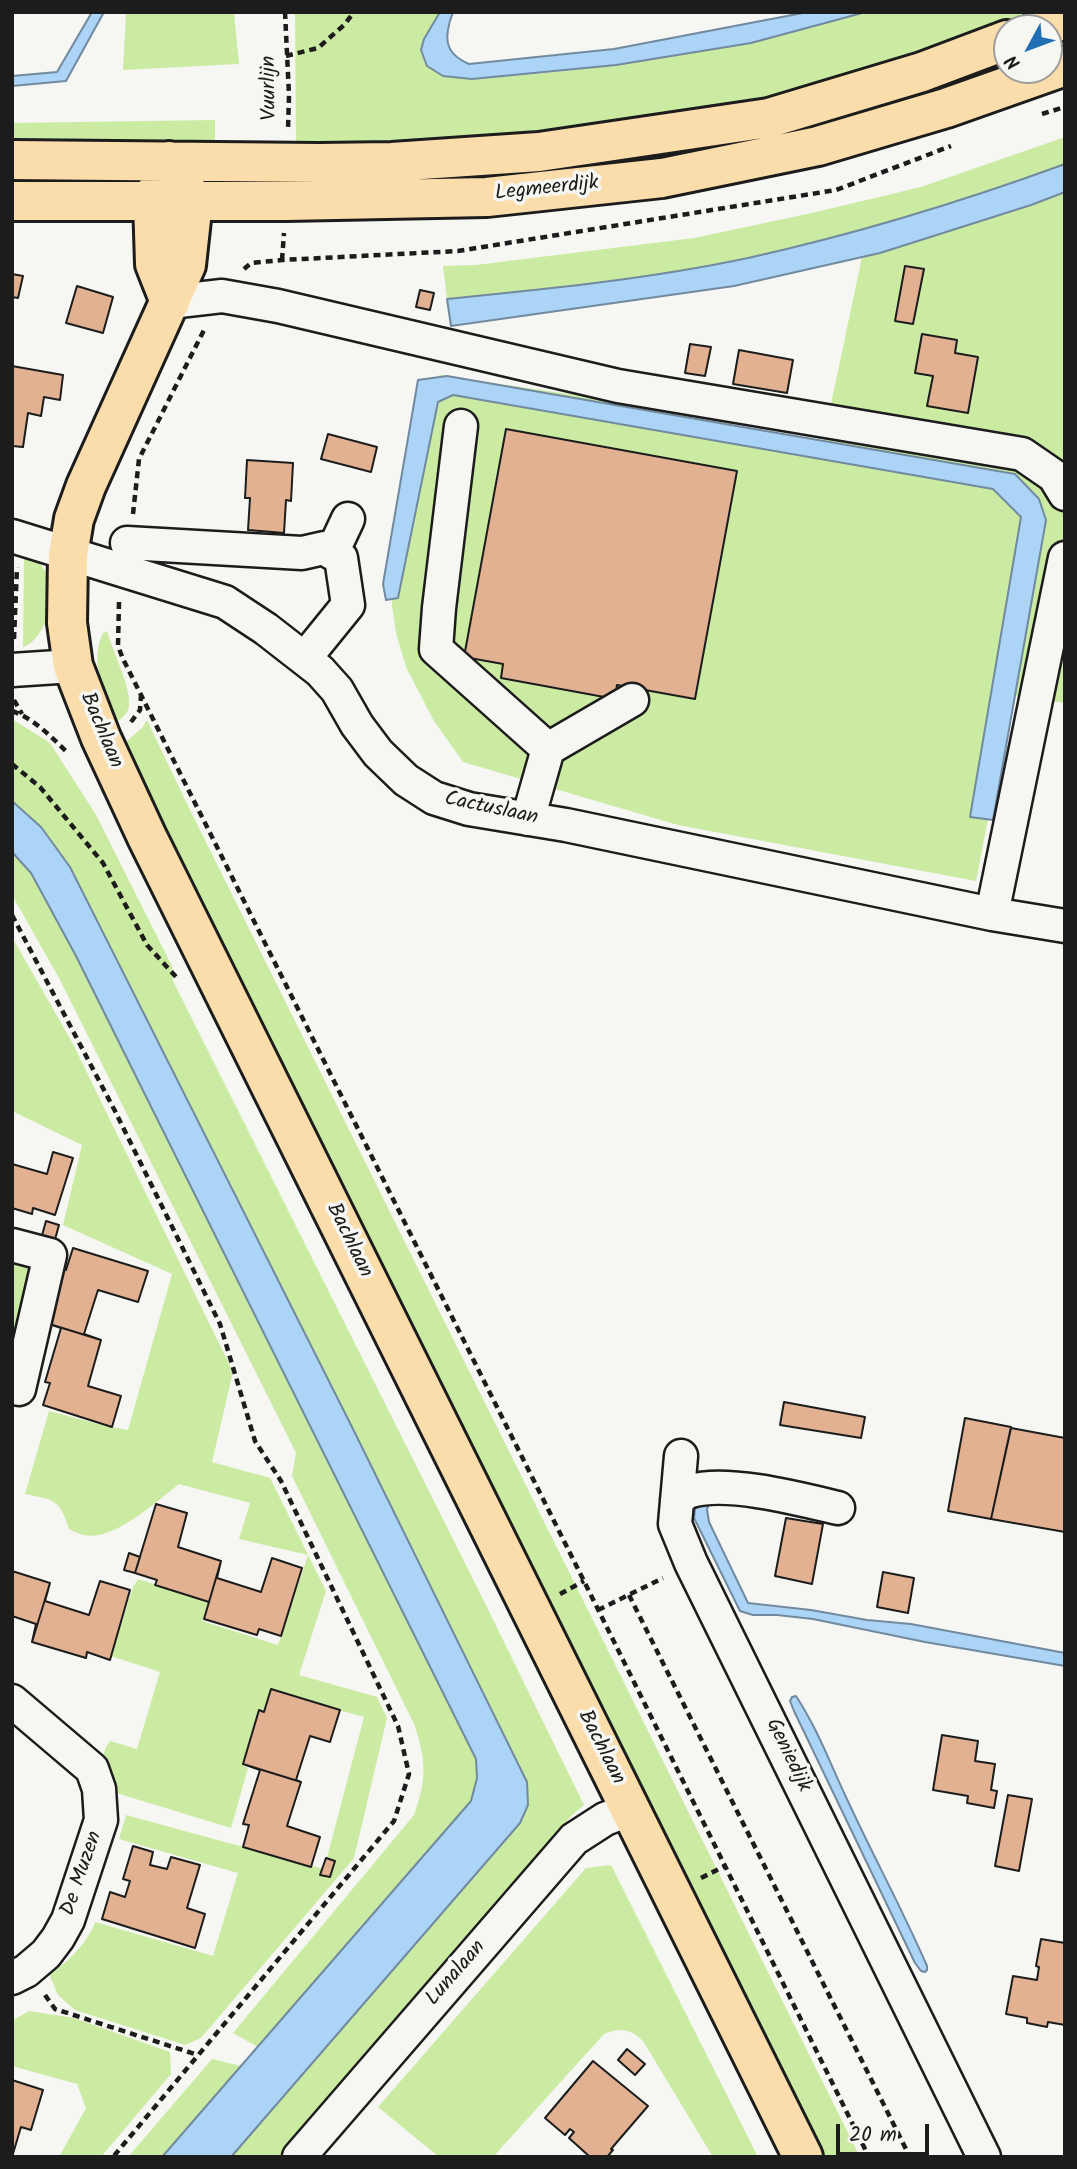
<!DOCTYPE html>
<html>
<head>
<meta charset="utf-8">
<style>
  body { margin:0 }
  #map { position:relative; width:1077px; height:2169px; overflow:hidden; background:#f6f6f2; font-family:Kalam,sans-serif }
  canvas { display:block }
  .frame { position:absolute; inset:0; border:14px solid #1c1c1c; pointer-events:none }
  .north { position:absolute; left:993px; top:14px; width:70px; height:70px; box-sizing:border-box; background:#f6f6f2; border:2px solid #9f9f9c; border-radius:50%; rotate:229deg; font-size:19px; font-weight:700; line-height:28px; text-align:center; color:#1c1c1c }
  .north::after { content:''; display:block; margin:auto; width:24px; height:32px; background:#1f6fb2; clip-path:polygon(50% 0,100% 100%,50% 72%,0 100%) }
  .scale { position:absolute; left:836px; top:2124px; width:93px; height:32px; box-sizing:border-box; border:4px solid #1c1c1c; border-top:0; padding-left:9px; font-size:21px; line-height:24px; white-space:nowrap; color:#1c1c1c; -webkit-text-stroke:5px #f6f6f2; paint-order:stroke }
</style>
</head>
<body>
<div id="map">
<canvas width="1077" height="2169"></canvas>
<div class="frame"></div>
<div class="north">N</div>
<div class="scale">20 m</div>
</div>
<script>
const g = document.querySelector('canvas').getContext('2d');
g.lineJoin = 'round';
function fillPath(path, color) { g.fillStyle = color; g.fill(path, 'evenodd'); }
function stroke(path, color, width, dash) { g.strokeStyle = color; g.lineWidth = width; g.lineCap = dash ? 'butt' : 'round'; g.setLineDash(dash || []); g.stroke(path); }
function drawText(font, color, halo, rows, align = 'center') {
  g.font = font + ' Kalam,sans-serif'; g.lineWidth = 7; g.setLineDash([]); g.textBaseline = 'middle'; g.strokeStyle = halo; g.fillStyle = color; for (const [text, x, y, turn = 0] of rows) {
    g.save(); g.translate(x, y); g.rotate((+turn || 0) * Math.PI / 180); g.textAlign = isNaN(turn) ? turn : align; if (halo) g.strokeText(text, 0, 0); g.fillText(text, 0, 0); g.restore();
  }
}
const green = new Path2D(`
  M126 12H234L239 64 123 70Z
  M295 12H440L424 39 421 50 427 66 472 79 546 73 616 65 751 43 866 12H1052L1010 28 792 93 671 117 458 138 296 143Z
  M215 120V144L12 145V123Z
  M1065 137V164C961 202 856 234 748 258 649 279 547 289 447 299L443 266 476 265 694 238 812 213 921 187Z
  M1065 192V703L1012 695 976 881 678 825 463 762 434 721 406 667 396 633 392 605V581L439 375 582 396 823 442 862 257 1031 205Z
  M28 557C62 565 54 637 23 647L24 559Z
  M107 631C112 650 132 689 129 706 128 714 122 718 116 722 104 693 89 663 103 633Z
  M12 719 50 743 96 815 172 966 173 981 475 1583 584 1805 572 1815 284 2157H231L520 1823 528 1805 527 1782 352 1427 70 867 41 827 12 801Z
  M147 720 189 808 860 2157H821L176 863 126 742 142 728Z
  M12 852 31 873 76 956 476 1759 477 1778 471 1801 258 2047 233 2033 414 1815C427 1778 426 1763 415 1726L292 1476 296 1453 59 978 12 895Z
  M12 937 73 1044 233 1372 212 1462 270 1478 326 1591 299 1675 377 1697 387 1718 354 1858 201 2038 185 2045 75 2010 58 1995 49 1974C65 1966 90 1940 95 1922L213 1956 238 1873 119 1839 126 1815 324 1869 364 1717 270 1691 257 1735 252 1734 243 1766 248 1768 231 1828 113 1792C106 1774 97 1758 110 1741L137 1749 160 1672 111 1656 133 1587 138 1579 209 1601 202 1621 278 1645 308 1555 239 1539 250 1503 179 1484C157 1501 113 1542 84 1535 79 1534 73 1531 69 1529 59 1499 55 1500 25 1494L49 1411 106 1426 128 1430 172 1274 63 1225 82 1145 12 1111Z
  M12 1252 41 1261 12 1360Z
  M611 1865 758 2157H713L643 2041C631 2029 620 2027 604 2034L493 2157H439L378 2107 586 1868Z
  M29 2011 74 2018 170 2052 171 2074 101 2157H59L86 2108 77 2084 12 2066V2021Z
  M212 2059 241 2066 162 2157H128Z`);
const water = new Path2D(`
  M92 12H104L66 81 12 86V76L57 72Z
  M440 12H453C444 36 443 53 469 64L614 49 808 12H866L751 43 616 65 472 79 443 76 427 66 421 50 424 39Z
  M1065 164V192L1031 205 880 253 734 286 451 326 447 299C547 289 649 279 748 258 856 234 961 202 1065 164Z
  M447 376 1015 474 1039 499 1046 520 993 820 970 817 1021 517 993 489 453 395 438 402 398 598 386 600 383 584 418 380Z
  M12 801 41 827 70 867 352 1427 527 1782 528 1805 520 1823 231 2157H162L471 1801 477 1778 476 1759 76 956 31 873 12 852Z
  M712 1497 707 1509 709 1522 748 1603 811 1610 867 1620 911 1624 1065 1653V1666L925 1642 813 1619 777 1615H753L740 1611 694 1518 696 1500Z
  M796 1696C817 1728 830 1763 846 1797 872 1854 902 1908 927 1966V1970L925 1972 921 1971 915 1963 794 1711 790 1701 792 1697Z`);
const building = new Path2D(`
  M905 266 924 269 913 324 895 321Z
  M12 274 23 276 18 298 12 297Z
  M77 286 113 297 103 333 66 323Z
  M420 290 434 293 430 310 416 307Z
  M922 334 957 340 955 353 978 357 968 413 927 406 933 376 915 373Z
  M690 344 711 347 705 376 685 373Z
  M739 350 793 360 787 393 733 384Z
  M12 366 63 375 60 400 44 397 41 416 28 413 23 447 12 446Z
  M506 429 737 471 695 699 617 685 615 699 501 678 503 664 464 657Z
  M328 434 377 447 371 472 321 459Z
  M247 460 293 463 291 501 286 500 284 533 248 530 250 498H245Z
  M53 1152 73 1158 55 1215 33 1208 32 1214 12 1208V1164L47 1174Z
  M46 1221 59 1225 54 1243 41 1239Z
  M73 1248 148 1271 138 1302 98 1290 84 1334 101 1340 43 1322 61 1268 66 1270Z
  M43 1322 101 1340 88 1386 121 1396 112 1427 43 1405 50 1383 45 1382 61 1328Z
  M784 1402 865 1417 861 1438 780 1425Z
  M965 1418 1011 1427 991 1519 948 1511Z
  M1011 1428 1065 1438V1532L991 1519Z
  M156 1504 187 1513 178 1547 221 1561 204 1619 209 1602 155 1585 157 1580 135 1573Z
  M786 1518 823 1524 812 1584 775 1576Z
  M129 1553 140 1557 135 1573 124 1570Z
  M272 1558 302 1568 281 1636 259 1629 257 1635 204 1619 221 1561 217 1578 261 1592Z
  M12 1571 50 1583 32 1642 36 1624 12 1616Z
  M883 1572 914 1578 908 1613 877 1607Z
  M100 1581 130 1590 110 1660 87 1652 86 1658 32 1642 50 1583 45 1601 89 1615Z
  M271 1689 340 1710 330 1742 310 1736 296 1780 301 1782 243 1764 259 1710 264 1712Z
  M942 1735 978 1741 975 1761 995 1764 991 1790 997 1791 994 1808 967 1803 968 1796 933 1790Z
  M243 1764 301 1782 287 1826 320 1837 311 1867 243 1847 249 1825 243 1824 260 1770Z
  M1008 1795 1032 1799 1019 1871 995 1866Z
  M133 1846 153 1852 150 1865 167 1869 171 1857 200 1865 187 1908 205 1914 195 1948 102 1919 110 1892 125 1897 130 1881 123 1879Z
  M326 1858 335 1861 330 1877 320 1875Z
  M1041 1939 1065 1943V2025L1048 2022 1047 2027 1027 2023V2018L1006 2014 1013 1976 1037 1980 1039 1967 1036 1966Z
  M627 2049 645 2064 635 2075 618 2060Z
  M593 2061 648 2106 611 2149 613 2150 607 2157H590L569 2138 574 2132 570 2129 565 2135 545 2118Z
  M12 2080 43 2090 31 2130 21 2127 12 2157Z`);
const path = new Path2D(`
  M285 12 289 95 288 130
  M286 56 318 48 344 25 354 12
  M1042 114 1065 107
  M282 260 284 233
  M244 269 251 263 282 260 458 251 836 190 951 146
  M133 514 139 459 205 328
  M119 602 118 646 123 659 584 1581 869 2157
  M14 639 17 567
  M14 700 22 714
  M12 711C35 719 51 737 68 753
  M131 722 140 710 141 695
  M12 764 40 787 103 863 147 945 177 978
  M12 915 115 1111 220 1324 255 1441 281 1481 398 1726 409 1774 394 1821 113 2157
  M560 1594 584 1581
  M629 1595 910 2157
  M598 1610 663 1578
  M701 1878 725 1866
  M45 1995 55 2009 198 2055`);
const minor = new Path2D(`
  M170 302 222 296 278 306 618 386 1022 454 1054 476 1065 494
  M461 426 439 608 436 649 548 749 528 819
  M12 536 225 602 266 629 320 671 337 690 357 725 378 753 406 780 434 798 469 809 566 825 992 914 1065 926
  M127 543 302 553 324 548 341 558 348 605 305 658
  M332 553 348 519
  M12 670 73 666
  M548 749 632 700
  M992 914 1065 558
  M12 1245 50 1255 19 1389 12 1386
  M681 1456 675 1524 691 1563 984 2157
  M677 1500C682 1496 686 1492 691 1491 727 1480 800 1499 838 1508
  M12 1701 92 1769 99 1789 101 1820 68 1920 58 1938 46 1954 26 1971 12 1978
  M299 2157 574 1839 605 1819 631 1809`);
const major = new Path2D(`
  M1040 28 1065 19
  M12 160 319 163 392 162 539 152 769 118 922 72 1007 40
  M169 161 193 201 186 265 86 486 74 519 68 555 67 623 73 666 101 738 147 837 803 2157
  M163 176 153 200 155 264 170 302
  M12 201H286L487 197 662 178 818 146 946 108 1065 66`);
const streetNames = [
  ["Vuurlijn",271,88,-91],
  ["Legmeerdijk",547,190,-6],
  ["Bachlaan",100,731,67],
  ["Cactuslaan",491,810,12],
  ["Bachlaan",348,1241,64],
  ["Bachlaan",600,1748,63],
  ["Geniedijk",787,1756,64],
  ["De Muzen",83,1874,-71],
  ["Lunalaan",457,1974,-49]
];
fillPath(green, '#cbeba3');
fillPath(water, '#abd4f6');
stroke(water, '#728a9f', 2);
fillPath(building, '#e1b192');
stroke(building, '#1c1c1c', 2);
stroke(minor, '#1c1c1c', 37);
stroke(major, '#1c1c1c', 44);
stroke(path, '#1c1c1c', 4.5, [7, 5]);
stroke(minor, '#f6f6f2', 32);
stroke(major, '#faddab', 38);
drawText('21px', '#1c1c1c', '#f6f6f2', streetNames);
</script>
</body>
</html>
